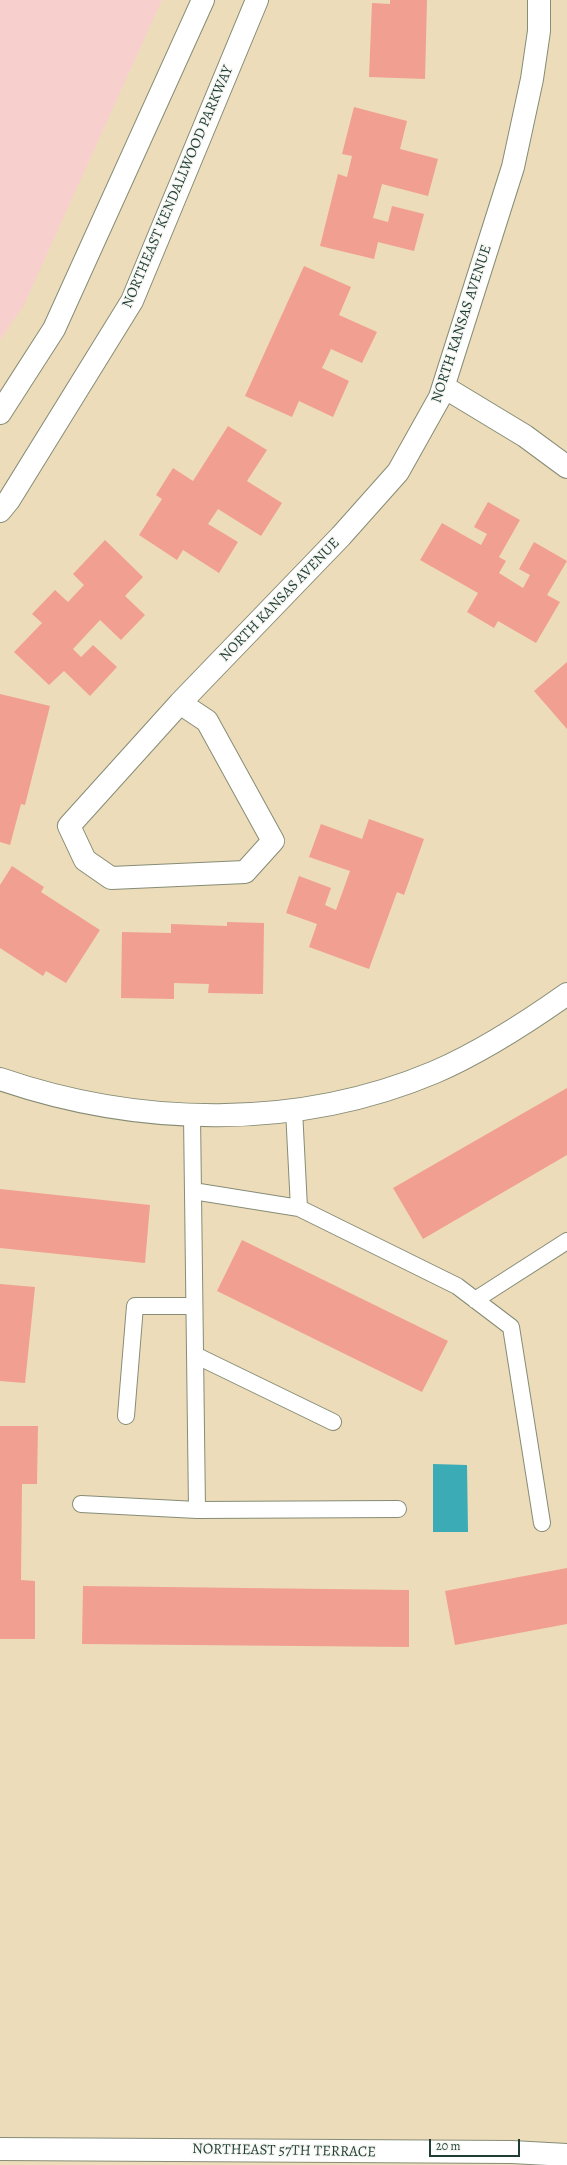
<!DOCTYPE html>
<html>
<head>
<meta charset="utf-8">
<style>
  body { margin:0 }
  #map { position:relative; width:567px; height:2165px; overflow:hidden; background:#eddcb9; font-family:Alegreya,serif }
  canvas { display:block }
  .scale { position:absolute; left:429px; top:2139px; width:91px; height:18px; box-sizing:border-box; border:2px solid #1f3d34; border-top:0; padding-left:5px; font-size:12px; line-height:14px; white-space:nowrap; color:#1f3d34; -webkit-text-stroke:3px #f6f6f2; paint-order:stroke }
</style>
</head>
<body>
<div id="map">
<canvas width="567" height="2165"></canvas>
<div class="scale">20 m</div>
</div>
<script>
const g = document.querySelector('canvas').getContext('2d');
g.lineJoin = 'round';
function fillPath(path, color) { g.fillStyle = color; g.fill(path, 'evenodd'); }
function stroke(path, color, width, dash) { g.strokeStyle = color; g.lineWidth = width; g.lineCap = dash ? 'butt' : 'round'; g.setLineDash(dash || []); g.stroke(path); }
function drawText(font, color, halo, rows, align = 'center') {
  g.font = font + ' Alegreya,serif'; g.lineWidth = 3; g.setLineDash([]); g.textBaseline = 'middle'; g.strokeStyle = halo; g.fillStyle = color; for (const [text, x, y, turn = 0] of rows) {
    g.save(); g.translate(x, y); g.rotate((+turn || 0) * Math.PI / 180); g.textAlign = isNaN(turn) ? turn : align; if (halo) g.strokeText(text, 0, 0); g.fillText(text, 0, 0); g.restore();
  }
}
const built = new Path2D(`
  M0 0H162L24 305 0 340Z`);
const water = new Path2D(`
  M433 1464 467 1465 468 1532H433Z`);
const building = new Path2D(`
  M390 0H427L425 79 369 77 372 3 390 4Z
  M354 107 407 121 400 149 438 159 428 196 382 184 373 218 388 222 392 206 424 214 414 251 378 242 374 259 320 246 338 174 347 177 352 156 342 154Z
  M304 266 351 287 339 315 377 332 362 363 331 349 322 368 349 381 333 417 299 401 292 417 245 396Z
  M228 426 267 450 247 481 282 503 261 536 218 509 208 524 238 542 219 573 183 550 177 560 139 535 162 499 156 495 173 468 193 481Z
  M488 502 520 520 499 557 506 561 499 573 523 588 530 575 519 569 534 542 567 561 547 595 560 602 536 643 498 621 494 628 467 612 478 593 420 560 442 523 481 545 487 534 474 527Z
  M105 540 143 577 125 596 145 615 121 640 100 620 73 649 81 657 93 645 117 667 90 696 64 671 49 685 14 652 42 623 32 614 55 590 68 602 84 585 73 574Z
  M567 662V729L534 691Z
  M0 694 50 706 25 805 21 804 10 845 0 842Z
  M369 819 424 839 404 895 397 892 369 969 309 947 317 924 286 913 299 876 331 888 325 905 336 910 350 871 309 857 321 824 362 839Z
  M12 866 44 887 41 892 100 930 66 983 46 971 43 976 0 948V885Z
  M227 922 264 923 263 994 208 993 209 984 174 983V999L121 998 122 932 171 933V924L227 926Z
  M567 1088V1155L423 1239 393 1188Z
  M0 1189 150 1205 145 1263 0 1248Z
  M242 1240 448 1341 422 1392 217 1291Z
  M0 1284 35 1287 25 1383 0 1381Z
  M0 1426H38L37 1484H22L21 1580 35 1581V1639H0Z
  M567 1568V1624L455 1645 445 1591Z
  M83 1586 409 1590V1647L82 1644Z`);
const lane = new Path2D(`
  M294 1110 299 1208
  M192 1115 197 1510
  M193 1191 299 1208 457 1286 511 1327 542 1523
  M475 1300 567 1241
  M195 1355 333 1422
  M126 1416 135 1306H194
  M81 1504 197 1510 398 1509`);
const street = new Path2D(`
  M444 387 525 436 567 467
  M0 413 54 329 203 0
  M0 511 9 500 132 301 257 0
  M180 703 341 536 398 472 440 397 513 167 532 79 539 31V0
  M180 703 207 721 273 841 245 872 111 878 85 860 69 826Z
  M0 1079C140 1127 298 1130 435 1072 481 1052 526 1023 567 994
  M0 2149 512 2152 567 2155`);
const streetNames = [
  ["NORTHEAST KENDALLWOOD PARKWAY",178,187,-67],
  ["NORTH KANSAS AVENUE",462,324,-72],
  ["NORTH KANSAS AVENUE",280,600,-46],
  ["NORTHEAST 57TH TERRACE",284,2151,1]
];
fillPath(built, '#f7d0ce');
fillPath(water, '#3bacb5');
fillPath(building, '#f19f91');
stroke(lane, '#868c76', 18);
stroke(street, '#868c76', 24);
stroke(lane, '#fff', 16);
stroke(street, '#fff', 22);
drawText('15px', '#1f3d34', '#f6f6f2', streetNames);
</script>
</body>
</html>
